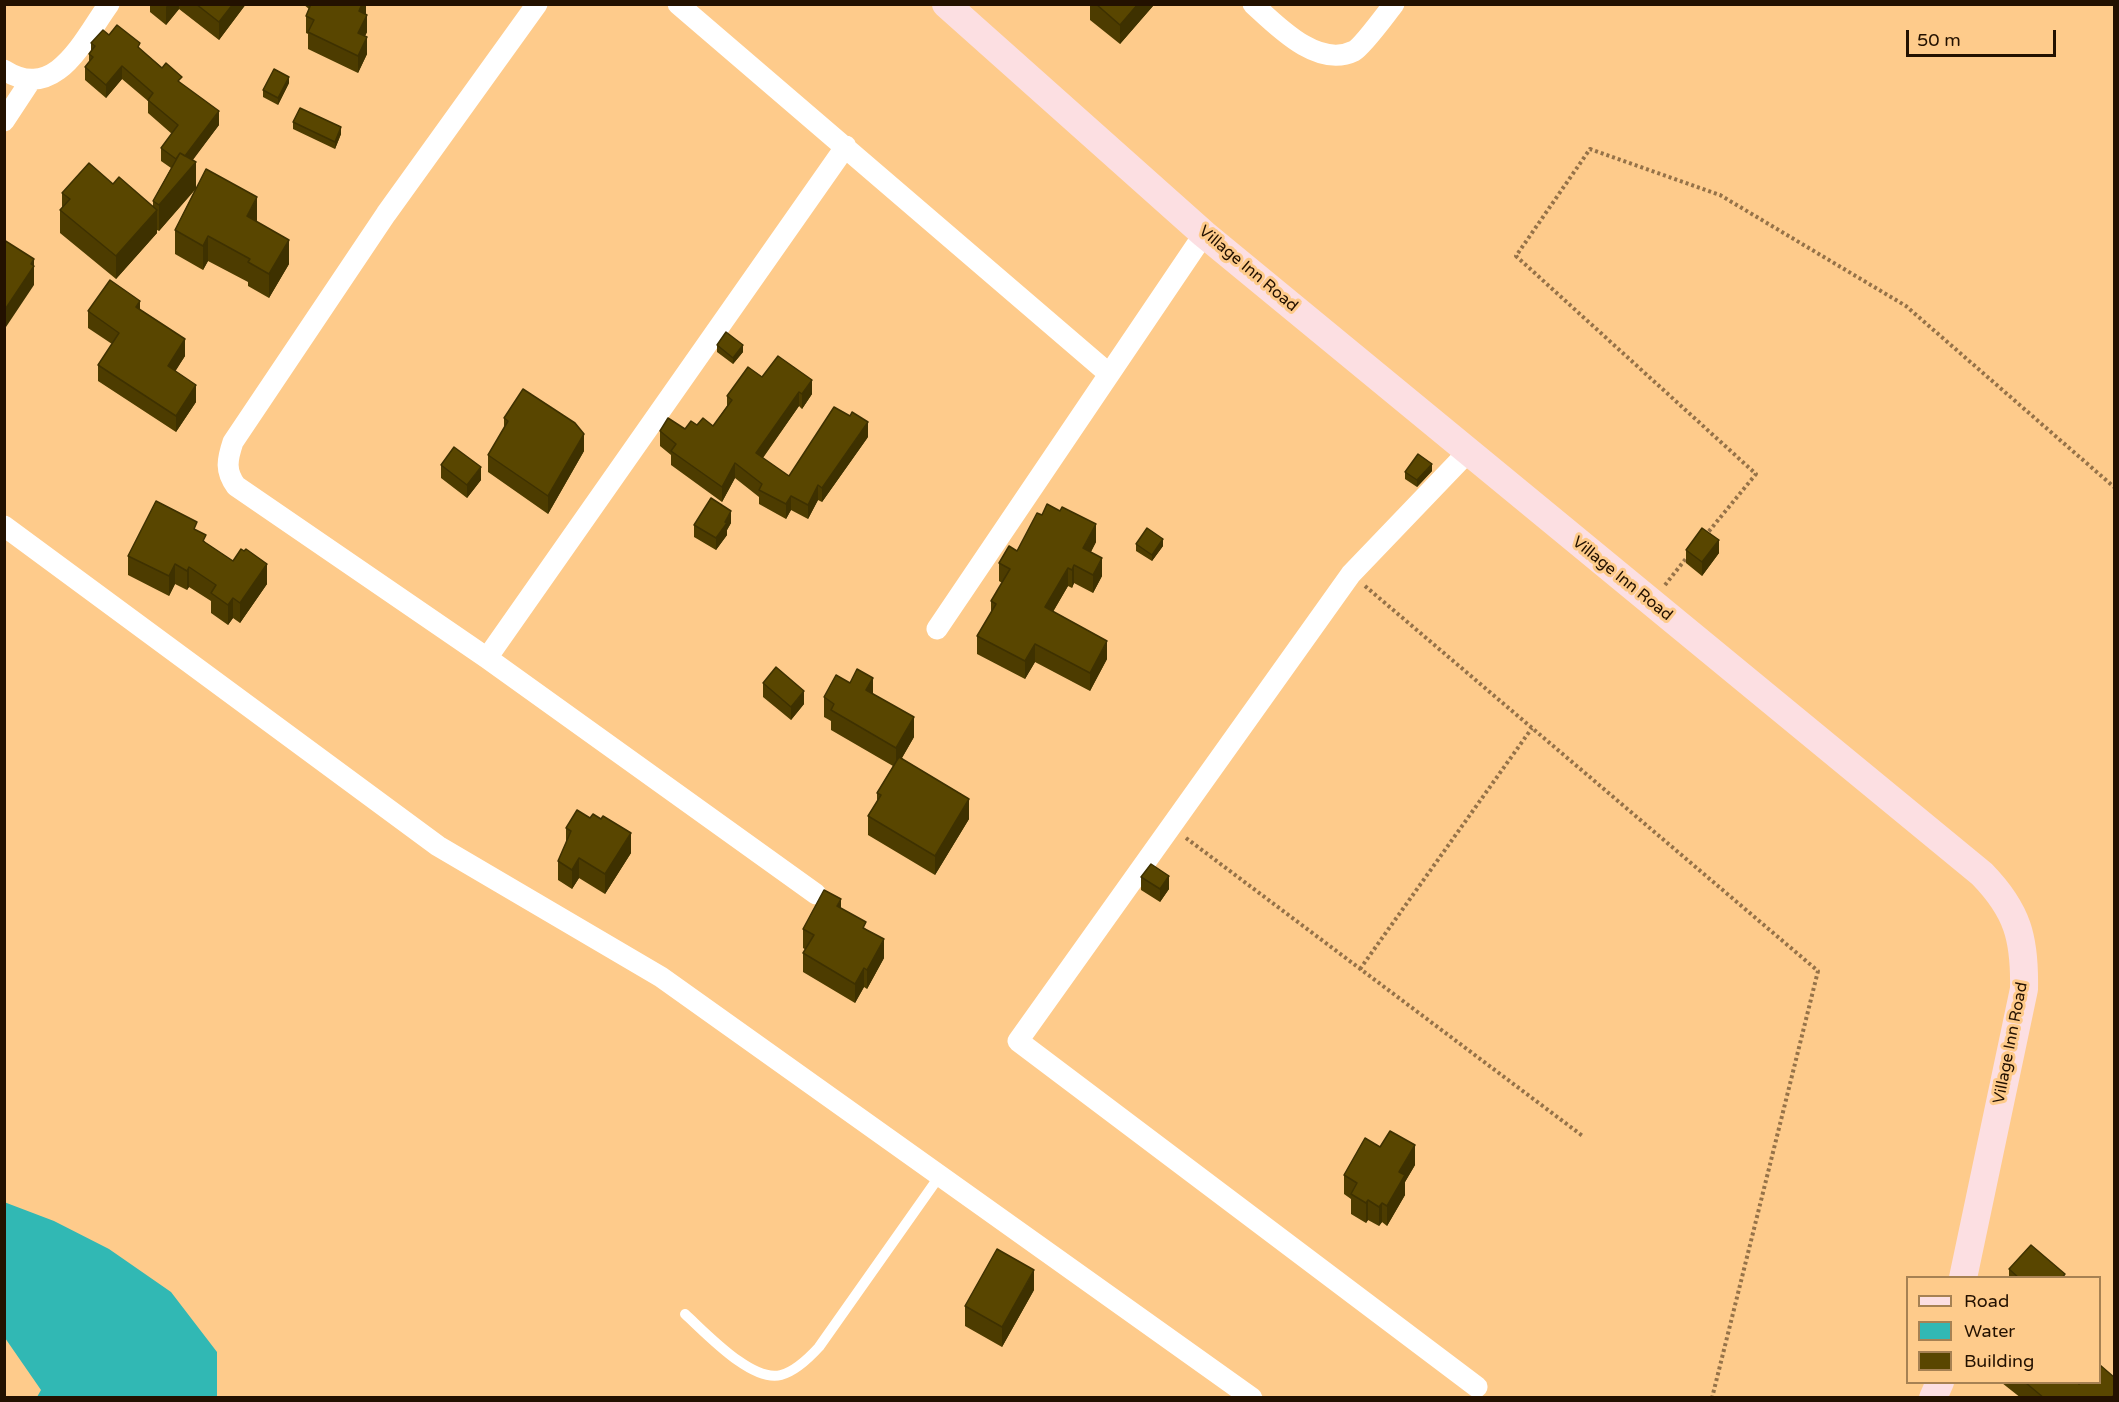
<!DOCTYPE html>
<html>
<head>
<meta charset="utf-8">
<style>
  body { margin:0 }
  #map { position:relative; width:2119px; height:1402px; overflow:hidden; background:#fecb8b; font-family:"Varela Round",sans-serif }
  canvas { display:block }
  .frame { position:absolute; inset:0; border:6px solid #231100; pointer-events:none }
  .legend { position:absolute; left:1906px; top:1276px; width:195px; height:108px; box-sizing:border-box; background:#fecb8b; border:2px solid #a68153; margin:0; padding:8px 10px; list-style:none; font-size:18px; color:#231100 }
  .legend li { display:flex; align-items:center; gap:12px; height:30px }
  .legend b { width:30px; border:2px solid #a68153 }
  .scale { position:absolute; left:1906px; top:30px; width:150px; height:27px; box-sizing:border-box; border:3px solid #231100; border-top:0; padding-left:8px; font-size:18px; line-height:21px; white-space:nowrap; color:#231100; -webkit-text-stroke:4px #fecb8b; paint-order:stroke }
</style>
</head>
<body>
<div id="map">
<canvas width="2119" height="1402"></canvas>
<div class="frame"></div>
<ul class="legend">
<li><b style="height:8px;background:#fcdfe2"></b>Road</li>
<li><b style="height:16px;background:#31b8b4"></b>Water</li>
<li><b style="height:16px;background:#594600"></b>Building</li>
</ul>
<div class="scale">50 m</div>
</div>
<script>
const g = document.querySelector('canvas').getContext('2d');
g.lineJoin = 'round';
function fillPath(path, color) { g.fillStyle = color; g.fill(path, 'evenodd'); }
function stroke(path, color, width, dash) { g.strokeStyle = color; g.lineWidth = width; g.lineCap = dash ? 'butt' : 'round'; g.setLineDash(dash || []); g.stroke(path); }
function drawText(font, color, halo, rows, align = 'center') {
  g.font = font + ' "Varela Round",sans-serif'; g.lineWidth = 6; g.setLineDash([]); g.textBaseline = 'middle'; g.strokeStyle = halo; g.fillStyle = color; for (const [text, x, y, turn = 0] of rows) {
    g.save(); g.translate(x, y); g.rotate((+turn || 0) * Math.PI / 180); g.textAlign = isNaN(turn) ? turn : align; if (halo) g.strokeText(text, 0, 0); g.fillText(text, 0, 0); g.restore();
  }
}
const water = new Path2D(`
  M4 1202 54 1221 109 1249 171 1292 217 1352V1397H37L41 1390 5 1338Z`);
const path = new Path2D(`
  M1705 536 1756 474 1516 256 1590 149 1720 195 1906 306 2114 487
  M1665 585 1688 556
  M1365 586 1818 971 1712 1398
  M1186 838 1584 1137
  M1360 969 1532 728`);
const lane = new Path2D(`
  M685 1314C706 1333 752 1383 781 1375 796 1371 809 1358 819 1347L941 1174`);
const street = new Path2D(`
  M537 4 386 214 233 442C227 460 225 471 236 486L487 658 816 894
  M678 4 1108 373
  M1253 4C1277 26 1318 69 1354 51 1363 46 1386 14 1394 4
  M4 70C56 103 83 40 109 4
  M4 121 31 80
  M1467 453 1351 574 1018 1041 1477 1387
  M4 526 438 846 661 977 1252 1398
  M937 629 1204 234
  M487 658 846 146`);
const secondary = new Path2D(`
  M946 4 1204 234 1982 874C2018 911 2025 939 2024 989L1963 1278
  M1933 1398 1940 1382`);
const wall = new Path2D(`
  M150 4H246L219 40 179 9 166 25 150 12Z
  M303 4H366V14L367 32 365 36 367 54 358 73 308 49V34L306 33V16L309 9Z
  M1090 4H1153V6L1120 44 1090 20Z
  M109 35 140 49 182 84 219 125 192 160 196 187 257 222 289 264 269 298 248 286V282L208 261 203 270 175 254V230L195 190 159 231 157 230V233L116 279 60 233V210L62 208V193L113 184 153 206V201L171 168 161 161V148L172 134 148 113V101L122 79 106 98 85 80V67L89 62V54L91 51V43Z
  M289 83 278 105 263 97V90Z
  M293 122 341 134 335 149 293 129Z
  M140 310 185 356 175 371 196 402 176 432 98 381V365L112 344 88 328V311Z
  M717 345 743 352 733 364 717 352Z
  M762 377 812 394 802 409 799 406 763 458 789 476 868 437 822 502 818 500 808 519 791 510 786 519 759 504V497L735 478 722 502 671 465V455L660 446V431L713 426 727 406V396Z
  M504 418 584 451 548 514 488 472V455L504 428Z
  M441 465 481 480 467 498 441 478Z
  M1432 471 1417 487 1405 479V472Z
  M731 523 727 530V535L716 550 694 537V525Z
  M197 531 206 543 267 584 240 623 233 618 228 625 211 613V601L189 587 187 590 175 584 169 596 128 575V556Z
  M1096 542 1091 552 1102 576 1093 593 1074 583 1072 588 1068 586 1053 612 1107 659 1090 691 1035 662 1025 679 977 654V636L991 613V601L1002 583 999 581V563L1017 551Z
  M1136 544 1163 546 1152 561 1136 551Z
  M1686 550 1719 553 1702 576 1686 563Z
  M763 683 804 704 791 720 763 697Z
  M850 683 873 694 914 737 902 758 969 819 935 875 868 835V816L877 802V793L893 766 831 730V721L824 717V697Z
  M590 818 601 819 631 853 605 894 579 878 572 889 558 880V861L566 843V828Z
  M1141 877 1169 889 1160 902 1141 890Z
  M841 908 866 929 884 958 867 989 864 987 855 1003 803 972V953L806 950 803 948V929Z
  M1415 1165 1405 1182V1195L1387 1226 1382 1222 1379 1226 1368 1220 1366 1223 1351 1214V1199L1344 1194V1175Z
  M2009 1269 2065 1278H2009Z
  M1034 1290 1002 1347 965 1326V1306Z
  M2002 1383H2078L2115 1398H2021Z`);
const shadedWall = new Path2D(`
  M168 4H179V9L166 25V7Z
  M233 4H246L219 40V22Z
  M361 4H366V13L359 28V11Z
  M1138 4H1153V6L1120 44V25Z
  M367 15V32L358 50V33Z
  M367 37V54L358 73V56Z
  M122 66V79L106 98V85Z
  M289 77V83L278 105V98Z
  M219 111V125L181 176V162Z
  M341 127V134L335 149V142Z
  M196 162V188L159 231V205Z
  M257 197V222L247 216Z
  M157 210V233L116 279V256Z
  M208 236V261L203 270V246Z
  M289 240V264L269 298V274Z
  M34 259V285L4 330V311Z
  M140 301V318L136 307Z
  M185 339V356L168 383V366Z
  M743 345V352L733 364V358Z
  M812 380V394L802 409V394Z
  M196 385V402L176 432V416Z
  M799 392V406L756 467V453Z
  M868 422V437L822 502V488Z
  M584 434V451L548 514V496Z
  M735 463V478L722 502V487Z
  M1432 464V471L1417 487V480Z
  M481 467V480L467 498V485Z
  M818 485V500L808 519V505Z
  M791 496V510L786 519V504Z
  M731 511V523L727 530V535L716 550V538Z
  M1096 524V542L1083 566V548Z
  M1163 539V546L1152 561V555Z
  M1719 540V553L1702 576V562Z
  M1102 558V576L1093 593V575Z
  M175 564V584L169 596V576Z
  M267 564V584L240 623V603Z
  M1074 565V583L1072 588V570Z
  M189 567V587L187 590V571Z
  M1068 568V586L1045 625V607Z
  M233 598V618L228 625V605Z
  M1107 641V659L1090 691V673Z
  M1035 644V662L1025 679V661Z
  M873 678V698L866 690Z
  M804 691V704L791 720V707Z
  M914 717V737L896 768V748Z
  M969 799V819L935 875V856Z
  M631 833V853L605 894V874Z
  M579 858V878L572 889V870Z
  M1169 876V889L1160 902V889Z
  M841 899V918L837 906Z
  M884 939V958L867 989V970Z
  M864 968V987L855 1003V984Z
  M1415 1145V1165L1405 1182V1195L1387 1226V1206L1399 1172Z
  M1368 1200V1220L1366 1223V1203Z
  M1382 1203V1222L1379 1226V1207Z
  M1034 1270V1290L1002 1347V1327Z`);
const building = new Path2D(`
  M196 4H233L219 22Z
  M311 4H362L359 11 367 15 358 33 367 37 358 56 308 32 314 20 306 16Z
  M1096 4H1138L1120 25Z
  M117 25 140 43 138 47 162 68 166 63 182 77 178 81 219 111 185 156 180 153 176 159 161 148 178 125 148 100 153 93 122 66 106 85 85 67 93 57 89 54 95 46 91 43 103 30 109 35Z
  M274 69 289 77 278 98 263 90Z
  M300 108 341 127 335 142 293 122Z
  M180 153 196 162 159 205 153 201Z
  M89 163 113 184 119 177 157 210 116 256 60 210 70 199 62 193Z
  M206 169 257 197 247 216 289 240 269 274 248 262 250 259 208 236 203 246 175 230Z
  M4 240 34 259 31 264 34 266 4 311Z
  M110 280 140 301 136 307 185 339 168 366 196 385 176 416 98 365 119 333 88 311Z
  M726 332 743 345 733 358 717 345Z
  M778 356 812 380 802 394 799 392 756 453 789 476 834 407 850 416 852 412 868 422 822 488 818 485 808 505 791 496 786 504 759 490 762 484 735 463 722 487 671 451 676 444 660 431 668 418 685 429 691 421 697 425 703 418 713 426 732 400 727 396 748 367 762 377Z
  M523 389 575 423 584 434 548 496 488 455 508 421 504 418Z
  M454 447 481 467 467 485 441 465Z
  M1418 454 1432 464 1417 480 1405 472Z
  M711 498 731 511 725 522 727 523 716 538 694 525Z
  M156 501 197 522 194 529 206 535 203 541 233 561 241 549 244 551 246 549 267 564 240 603 233 598 228 605 211 593 216 585 189 567 187 571 175 564 169 576 128 556Z
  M1047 504 1060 511 1062 507 1096 524 1083 548 1102 558 1093 575 1074 565 1072 570 1068 568 1045 607 1107 641 1090 673 1035 644 1025 661 977 636 996 604 991 601 1010 569 999 563 1009 546 1017 551 1037 513 1042 515Z
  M1147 528 1163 539 1152 555 1136 544Z
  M1702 528 1719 540 1702 562 1686 550Z
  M776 667 804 691 791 707 763 683Z
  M857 669 873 678 866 690 914 717 896 748 831 710 834 704 824 697 836 675 850 683Z
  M899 757 969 799 935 856 868 816 881 795 877 793Z
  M577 810 590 818 593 814 601 819 603 816 631 833 605 874 579 858 572 870 558 861 571 831 566 828Z
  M1151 864 1169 876 1160 889 1141 877Z
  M824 890 841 899 837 906 866 922 863 928 884 939 867 970 864 968 855 984 803 953 814 935 803 929Z
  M1390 1131 1415 1145 1399 1172 1405 1175 1387 1206 1382 1203 1379 1207 1368 1200 1366 1203 1351 1194 1357 1183 1344 1175 1365 1138 1380 1147Z
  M2031 1245 2065 1274 2062 1278H2019L2009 1269Z
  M997 1249 1034 1270 1002 1327 965 1306Z
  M2100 1365 2115 1378V1394L2111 1398H2044L2026 1383H2078L2079 1384 2080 1383H2100Z`);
const streetNames = [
  ["Village Inn Road",1248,269,40],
  ["Village Inn Road",1622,579,39],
  ["Village Inn Road",2011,1043,-79]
];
fillPath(water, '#31b8b4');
stroke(path, '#957248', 4, [3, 3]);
stroke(lane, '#fff', 10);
stroke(street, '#fff', 21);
stroke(secondary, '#fcdfe2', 28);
fillPath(wall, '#4d3c00');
fillPath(shadedWall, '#3e3100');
fillPath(building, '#594600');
stroke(building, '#3e3100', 1.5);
drawText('16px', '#231100', '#fecb8b', streetNames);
</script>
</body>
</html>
